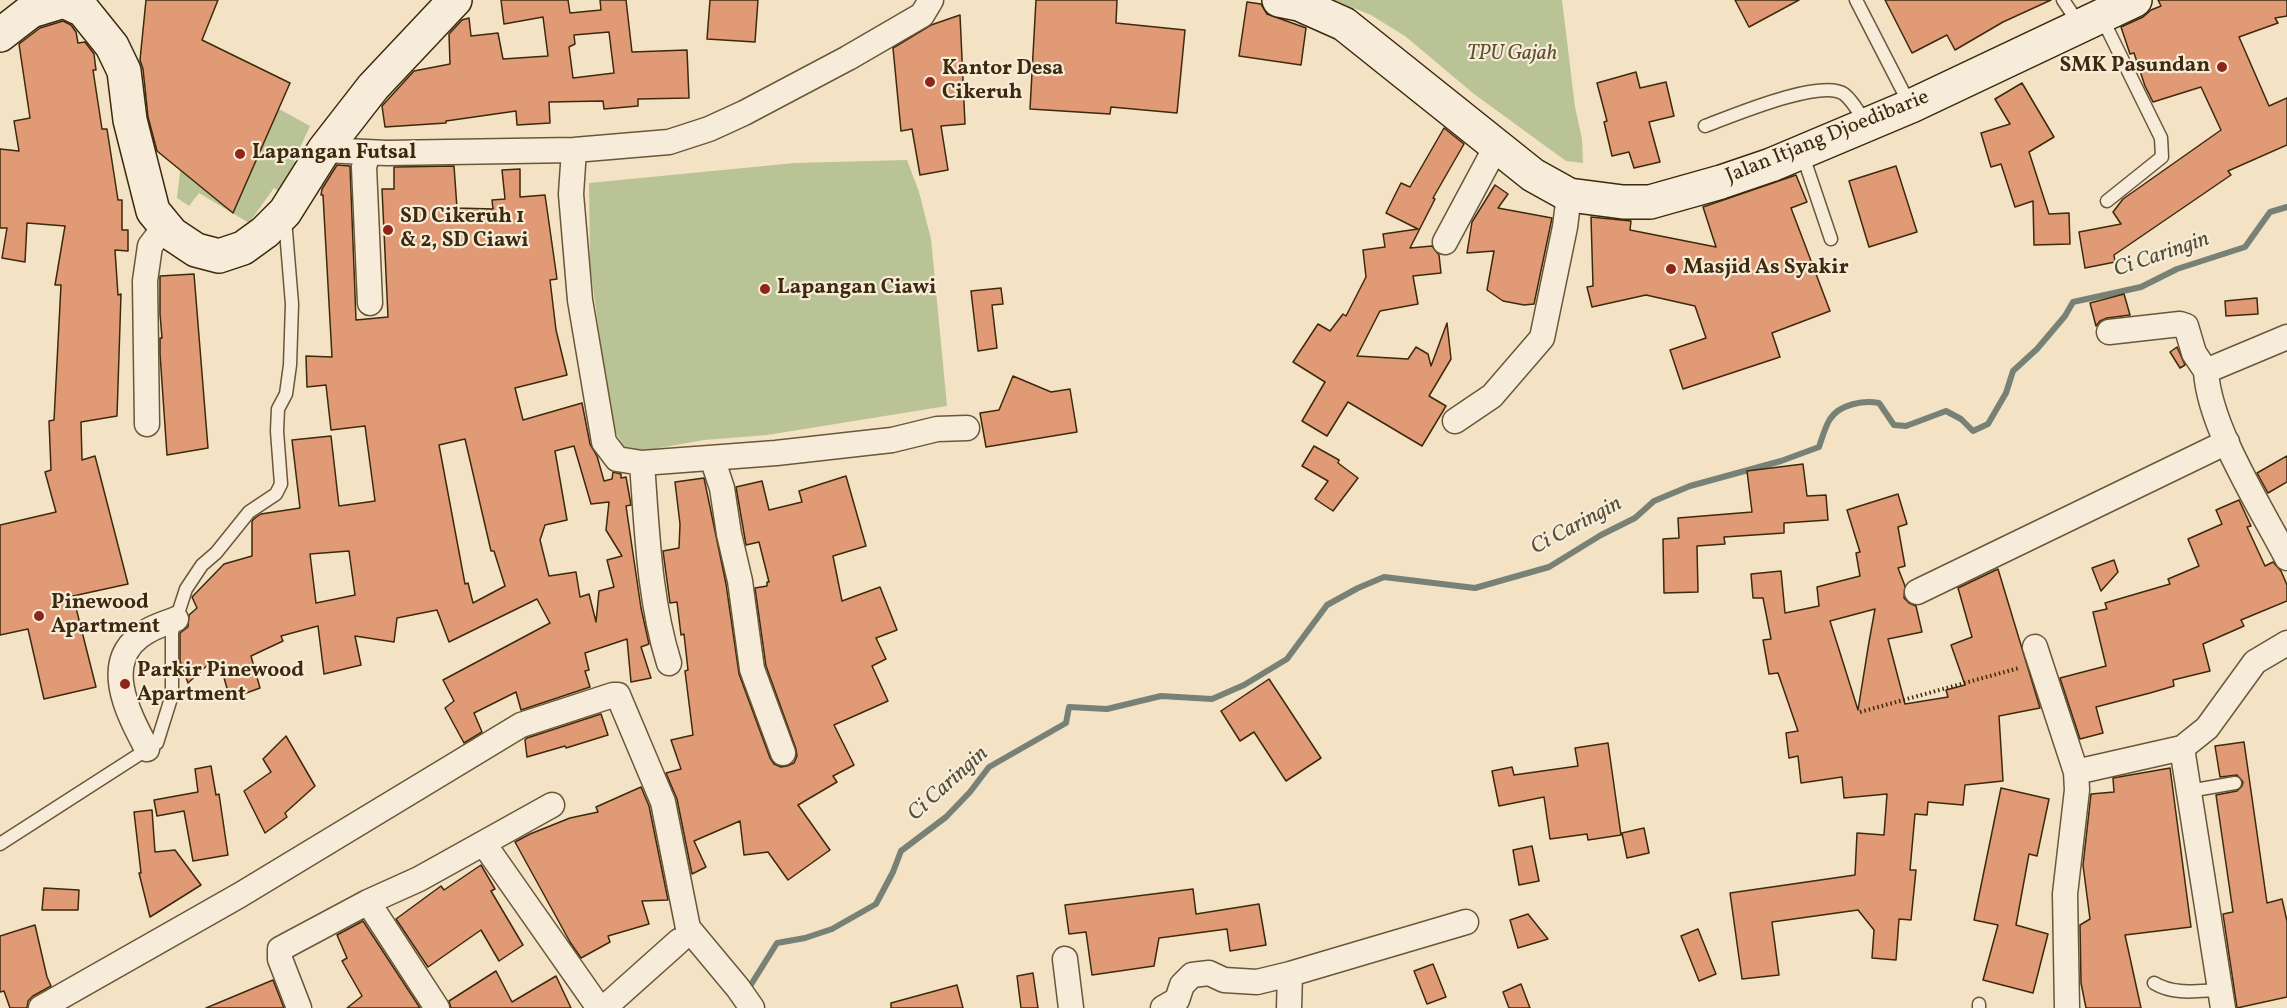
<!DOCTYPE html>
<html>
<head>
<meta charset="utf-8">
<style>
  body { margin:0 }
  canvas { display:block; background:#f3e2c4 }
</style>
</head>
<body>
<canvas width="2287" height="1008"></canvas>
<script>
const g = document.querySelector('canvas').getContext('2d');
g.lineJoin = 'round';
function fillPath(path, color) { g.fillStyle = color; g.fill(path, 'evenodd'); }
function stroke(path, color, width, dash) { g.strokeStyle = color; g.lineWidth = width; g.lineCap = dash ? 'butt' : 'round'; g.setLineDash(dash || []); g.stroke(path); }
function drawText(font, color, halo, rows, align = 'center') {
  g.font = font + ' Vollkorn,serif'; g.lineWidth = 4.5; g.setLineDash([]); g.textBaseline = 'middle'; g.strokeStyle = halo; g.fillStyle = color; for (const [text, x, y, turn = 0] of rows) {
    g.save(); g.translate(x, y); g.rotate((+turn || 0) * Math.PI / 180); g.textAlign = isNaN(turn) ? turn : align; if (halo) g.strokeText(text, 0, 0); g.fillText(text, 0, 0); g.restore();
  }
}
const green = new Path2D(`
  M1334 0H1562L1575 107 1582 139 1583 163 1566 161 1474 94 1405 36 1371 15Z
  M219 76 310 126 294 161 300 167 281 193 274 188 249 223 199 193 189 206 177 198 183 147Z
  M907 160 919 192 931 239 947 406 767 435 704 440 648 450 626 449 614 430 601 347 590 265 589 183 795 163Z`);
const stream = new Path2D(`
  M747 991 777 943 805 938 832 929 876 904 893 872 901 851 946 817 970 792 989 767 1066 723 1069 707 1107 709 1161 696 1212 699 1244 685 1287 659 1327 605 1358 588 1384 577 1475 588 1549 567 1601 535 1635 518 1654 501 1690 486 1781 461 1819 447C1822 438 1825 427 1830 419 1840 404 1864 400 1879 403L1894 425 1906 426 1946 411 1961 419 1973 431 1988 424 2006 393 2013 371 2037 349 2065 316 2073 302 2141 287 2177 269 2245 247 2270 212 2287 207`);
const building = new Path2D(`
  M146 0H218L202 40 290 83 233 213 157 151 148 117 143 69 140 60Z
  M501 0H568L570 13 601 10 600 0H626L632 52 687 50 689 98 638 99V106L604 109 603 101 549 102 550 123 517 125 516 111 446 121V123L385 127 382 106 414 71 450 64 449 34 462 20 469 18 471 36 498 33 503 59 548 56 543 17 504 24ZM609 32 614 73 573 78 569 47 575 44 574 35Z
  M710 0H758L755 42 707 39Z
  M1036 0H1117L1116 23 1185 30 1177 113 1111 107 1110 114 1030 109Z
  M1735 0H1799L1749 27Z
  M1885 0H2051L2003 22 1955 50 1947 35 1912 53Z
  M2158 0H2287V16L2275 18 2278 23 2239 37 2269 106 2287 98V145L2228 171 2231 175 2114 255 2115 262 2085 268 2079 232 2121 224 2113 212 2123 199 2221 130 2201 87 2153 102 2145 86 2134 53 2130 54 2121 27 2143 17 2151 10 2161 6Z
  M1247 2 1261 4 1267 14 1306 28 1301 65 1239 56Z
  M960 15 965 124 941 126 948 170 920 175 912 129 901 131 893 48 931 25Z
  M63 21 71 25 76 32 78 43 85 42 94 54 96 70H93L102 129H107L118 200H122V230H128V251L115 250 118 295 121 294 117 416 81 422 82 460 95 456 128 584 73 596 96 687 44 699 28 629 0 635V525L56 512 45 472 51 470 49 421 54 420 61 285H55L65 226 27 223 25 262 2 258 7 228H0V149L19 151 14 121 30 118 19 44 40 28Z
  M1636 72 1640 88 1666 82 1674 116 1649 122 1660 162 1634 168 1629 152 1612 156 1604 122 1607 121 1597 83Z
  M2022 83 2054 137 2029 152 2049 214 2069 213 2070 244 2034 245 2033 201 2015 207 2001 164 1991 167 1981 133 2010 124 1995 99Z
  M1444 128 1464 144 1433 198 1435 199 1410 248 1432 246 1439 255 1441 273 1413 276 1418 304 1380 311 1357 356 1408 359 1416 347 1428 354 1431 366 1447 323 1451 359 1429 396 1446 406 1422 446 1348 402 1327 436 1302 421 1325 382 1293 362 1318 324 1330 331 1343 314 1346 316 1366 277 1363 250 1385 247 1383 234 1418 229 1386 213 1401 183 1410 187Z
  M337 165 350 166 356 320 388 317 382 189H394V167L454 166 457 208 493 209 492 200 505 199 502 170 520 169V197L545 195 557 279 550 280 556 330 567 375 515 388 523 420 582 403 590 444 597 456 604 481 612 479 613 472 621 474V478L626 477 631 505 626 506 641 608 649 644 641 647 651 678 631 682 627 639 585 653 589 670 585 671 590 687 521 710 516 692 474 713 482 732 464 743 445 708 454 701 443 680 550 623 537 599 449 642 437 610 397 618 394 642 355 636 361 665 324 674 318 626 281 636 283 641 251 656 260 688 230 699 221 667 215 670 212 661 188 683 180 661V633L188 627 189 615 197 608 192 597 224 564 252 556V521L255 518 261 514 300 508 292 440 331 436 339 506 375 501 365 426 331 430 326 385 307 387 306 356 332 357 323 195H321L322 189ZM465 439 491 551H494L505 586 473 603 468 583 465 584 439 445ZM574 446 591 504 609 502 606 530 622 556 607 560 614 587 599 591 596 622 589 594 580 597 576 572 549 576 540 540 545 525 567 520 555 451ZM349 551 355 595 316 603 310 554Z
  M1896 166 1917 232 1869 247 1849 181Z
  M1796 175 1807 202 1791 208 1830 311 1772 333 1780 357 1683 389 1670 350 1706 338 1695 306 1646 295 1592 307 1587 287 1593 286 1591 217 1631 221 1630 230 1716 247 1703 207Z
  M1495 185 1508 194 1498 208 1552 218 1534 304 1524 305 1503 301 1487 290 1494 251 1467 253 1472 222Z
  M194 274 208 448 167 455 160 354V338H162L160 314V276Z
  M1001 288 1003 304 992 305 997 348 978 351 971 291Z
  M2124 294 2130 315 2107 318 2100 321 2096 326 2090 303Z
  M2257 298 2258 314 2226 316 2225 301Z
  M2177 347 2185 365 2180 368 2170 352Z
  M1013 376 1051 392 1070 389 1077 432 986 447 980 413 999 410Z
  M1314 446 1339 460 1338 463 1358 478 1333 511 1315 499 1328 481 1302 466Z
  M2287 456V482L2268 493 2257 473Z
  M1803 464 1807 496 1826 495 1828 520 1784 523V533L1724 537 1725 544 1697 546 1698 592 1664 593 1663 539 1679 538 1678 518 1752 512 1747 471Z
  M846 476 866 546 833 556 842 601 880 587 897 630 876 638 886 659 872 666 888 701 834 725 854 765 833 776 837 782 798 805 830 850 788 880 768 852 744 855 740 821 694 841 706 867 692 874 677 799 666 773 681 769 671 740 693 735 685 671 688 670 684 634 681 635 677 602 670 603 663 551 679 548 680 524 675 482 704 478 726 584 739 674 770 758 774 764 781 767 787 766 794 763 797 756 796 749 766 666 755 588 767 586V582H769L759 542 746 545 736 487 762 481 769 510 802 502 799 491Z
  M1898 494 1907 524 1898 527 1905 566 1898 568 1905 586 1904 598 1909 603 1916 606 1922 632 1888 639 1905 704 1948 697 1946 690 1965 685 1951 645 1972 637 1958 588 1998 569 2040 708 1999 716 2003 781 1965 785 1963 805 1928 802 1927 815 1915 814 1910 870H1916L1911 920 1899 919 1896 960 1872 958 1874 930 1858 910 1772 922 1779 975 1742 979 1730 893 1855 875 1857 833 1884 835 1887 794 1844 798 1842 777 1801 783 1798 756 1789 758 1786 733 1798 731 1778 673 1769 674 1763 640 1771 639 1763 598H1753L1751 574 1781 571 1785 613 1819 606 1817 587 1860 576 1856 553 1860 552 1847 510ZM1875 609 1869 642 1858 710 1830 621Z
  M2239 500 2251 526 2247 527 2265 566 2273 562 2281 571 2287 585V601L2241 620 2244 626 2203 644 2210 671 2173 680 2174 686 2150 693 2096 707 2103 733 2080 739 2060 678 2106 666 2093 612 2107 609 2105 603 2170 584 2168 579 2199 566 2188 539 2222 524 2216 510Z
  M2114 560 2118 572 2101 591 2092 568Z
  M1269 679 1321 758 1286 781 1254 732 1240 741 1221 711Z
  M601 714 608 735 566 748 565 746 527 757 525 740 527 738Z
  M286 736 315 786 285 813 287 817 265 833 244 791 271 772 263 759Z
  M2244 742 2267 903 2282 899 2287 921V997L2237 1008 2223 914 2233 912 2216 795 2237 791 2242 786 2243 782 2237 775 2220 777 2215 746Z
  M1608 743 1621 835 1588 840 1587 834 1550 839 1544 797 1499 806 1492 771 1512 767 1514 775 1578 766 1575 748Z
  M211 766 216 795 219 794 228 855 193 861 184 811 157 816 154 800 198 792 195 769Z
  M2170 768 2191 927 2125 935 2141 1008H2086L2081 983 2080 925 2090 919 2083 865 2091 794 2114 792 2113 778Z
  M641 787 649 806 668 900 642 901 649 924 608 936 610 942 581 958 570 942 515 842 530 834 570 818 598 812 596 807Z
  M2001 788 2049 799 2037 856 2029 854 2016 925 2048 934 2033 993 1983 980 1998 925 1974 920Z
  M152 810 155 852 175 850 201 885 150 917 139 873H141L134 812Z
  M1644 828 1649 853 1627 858 1622 833Z
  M1532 846 1539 881 1519 885 1513 850Z
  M481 865 495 889 491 891 523 945 499 961 481 930 428 967 396 919 441 886 444 890Z
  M44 888 79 890 78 910H42Z
  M1193 889 1196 914 1259 904 1266 945 1230 951 1227 929 1159 938 1154 966 1092 975 1086 932 1069 934 1065 905Z
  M1528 914 1548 939 1518 948 1510 920Z
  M363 921 420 1008H347L362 996 342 961 347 958 337 935Z
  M35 925 47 977 51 986 33 996 28 1001 27 1008H10L4 991 0 992V936Z
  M1698 929 1716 974 1699 981 1681 936Z
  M1433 964 1446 997 1427 1004 1414 971Z
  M496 971 512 1002 556 976 571 1008H451L449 1001Z
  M1033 973 1038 1008H1021L1017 976Z
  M273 980 284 1008H206Z
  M1521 984 1530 1008H1509L1503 992Z
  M957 985 963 1008H891V1003Z`);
const path = new Path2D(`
  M1860 712 2019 668`);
const service = new Path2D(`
  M1856 0 1910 105
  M2063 0 2079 24
  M2101 16 2161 138 2162 157 2107 201
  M1705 126C1732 116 1821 78 1844 94 1853 101 1860 114 1866 124
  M1802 153 1831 239
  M2189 791 2235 783
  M0 844 157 743 172 695V632L186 589 202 565 216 553 249 512 276 494 281 484 277 431 278 409 286 394 290 365 292 304 285 219
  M2154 983C2174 995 2196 991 2218 990
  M1979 1004V1008`);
const minor = new Path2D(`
  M324 150 387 153 574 150 669 142 709 129 744 113 848 58 922 15 931 0
  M574 150 571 194 580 300 604 442 617 459 642 463 776 453 892 440 937 429 967 428
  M368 153 364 167 370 303
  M1445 242 1497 145
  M2109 332 2180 324 2186 326 2194 353 2206 371
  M2287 337 2206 371C2209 427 2260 506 2287 558
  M1455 421 1492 396 1542 338 1565 227 1569 195
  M147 424 145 281 150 246 165 226
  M712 458 722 488 729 534 740 581 752 669 783 753
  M642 463C647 530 649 599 669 663
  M1917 592 2227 442
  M2035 647 2076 772
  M2182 748 2223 1008
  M147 749C128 713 99 660 146 632 155 626 167 623 176 619
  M484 844 599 1008
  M1065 959 1071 1008
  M41 1008 240 895 521 725 613 695H618L620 700 663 802 688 928 738 988 752 1008
  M299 1008 280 959V949L368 902
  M437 1008 368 902 419 879 552 805
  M604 1008 679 941
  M1163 1008 1177 1000 1182 985 1192 975 1209 973 1224 980 1257 982 1290 974 1466 922
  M1289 1008 1290 974
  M2067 1008 2065 894 2077 790 2076 772 2182 748 2207 728 2255 662 2287 643`);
const secondary = new Path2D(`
  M1279 0 1299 4 1344 24 1533 175 1569 195 1623 202H1650L1721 182 1771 165 1911 106 2135 0
  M0 35 31 11 64 1 83 10 112 46 124 71 130 120 153 211 172 234 196 250 219 256 243 248 265 232 285 212 324 150 373 87 455 0`);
const markers = [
  [2222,67,6,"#8f2418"],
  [930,82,6,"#8f2418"],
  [240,154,6,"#8f2418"],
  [388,230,6,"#8f2418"],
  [1671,269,6,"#8f2418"],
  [765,289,6,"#8f2418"],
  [39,616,6,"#8f2418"],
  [125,684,6,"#8f2418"]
];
const parkNames = [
  ["TPU Gajah",1512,55]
];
const poiNames = [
  ["SMK Pasundan",2210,67,"right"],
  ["Kantor Desa",942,70],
  ["Cikeruh",942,94],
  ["Lapangan Futsal",252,154],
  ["SD Cikeruh 1",400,218],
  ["& 2, SD Ciawi",400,242],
  ["Masjid As Syakir",1683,269],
  ["Lapangan Ciawi",777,289],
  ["Pinewood",51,604],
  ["Apartment",51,628],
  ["Parkir Pinewood",137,672],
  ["Apartment",137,696]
];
const streetNames = [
  ["Jalan Itjang Djoedibarie",1828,138,-22]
];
const waterNames = [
  ["Ci Caringin",2162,256,-19],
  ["Ci Caringin",1577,527,-28],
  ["Ci Caringin",949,785,-42]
];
fillPath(green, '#b9c395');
stroke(stream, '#778176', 6);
fillPath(building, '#e09a75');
stroke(building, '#3d290c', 1.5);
stroke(service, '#6a573a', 15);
stroke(minor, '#6a573a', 27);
stroke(secondary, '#3d290c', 36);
stroke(path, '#3d290c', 4, [1.5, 3]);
stroke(service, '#f7ecd9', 12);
stroke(minor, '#f7ecd9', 24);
stroke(secondary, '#f7ecd9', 33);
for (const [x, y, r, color] of markers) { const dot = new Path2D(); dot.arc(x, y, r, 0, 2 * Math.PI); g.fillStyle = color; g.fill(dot); stroke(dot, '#f7ecd9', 2); }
drawText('italic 21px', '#5c502e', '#f7ecd9', parkNames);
drawText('bold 21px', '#3d290c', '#f7ecd9', poiNames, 'left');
drawText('21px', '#3d290c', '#f7ecd9', streetNames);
drawText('italic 22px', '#554e38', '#f7ecd9', waterNames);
</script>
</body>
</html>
